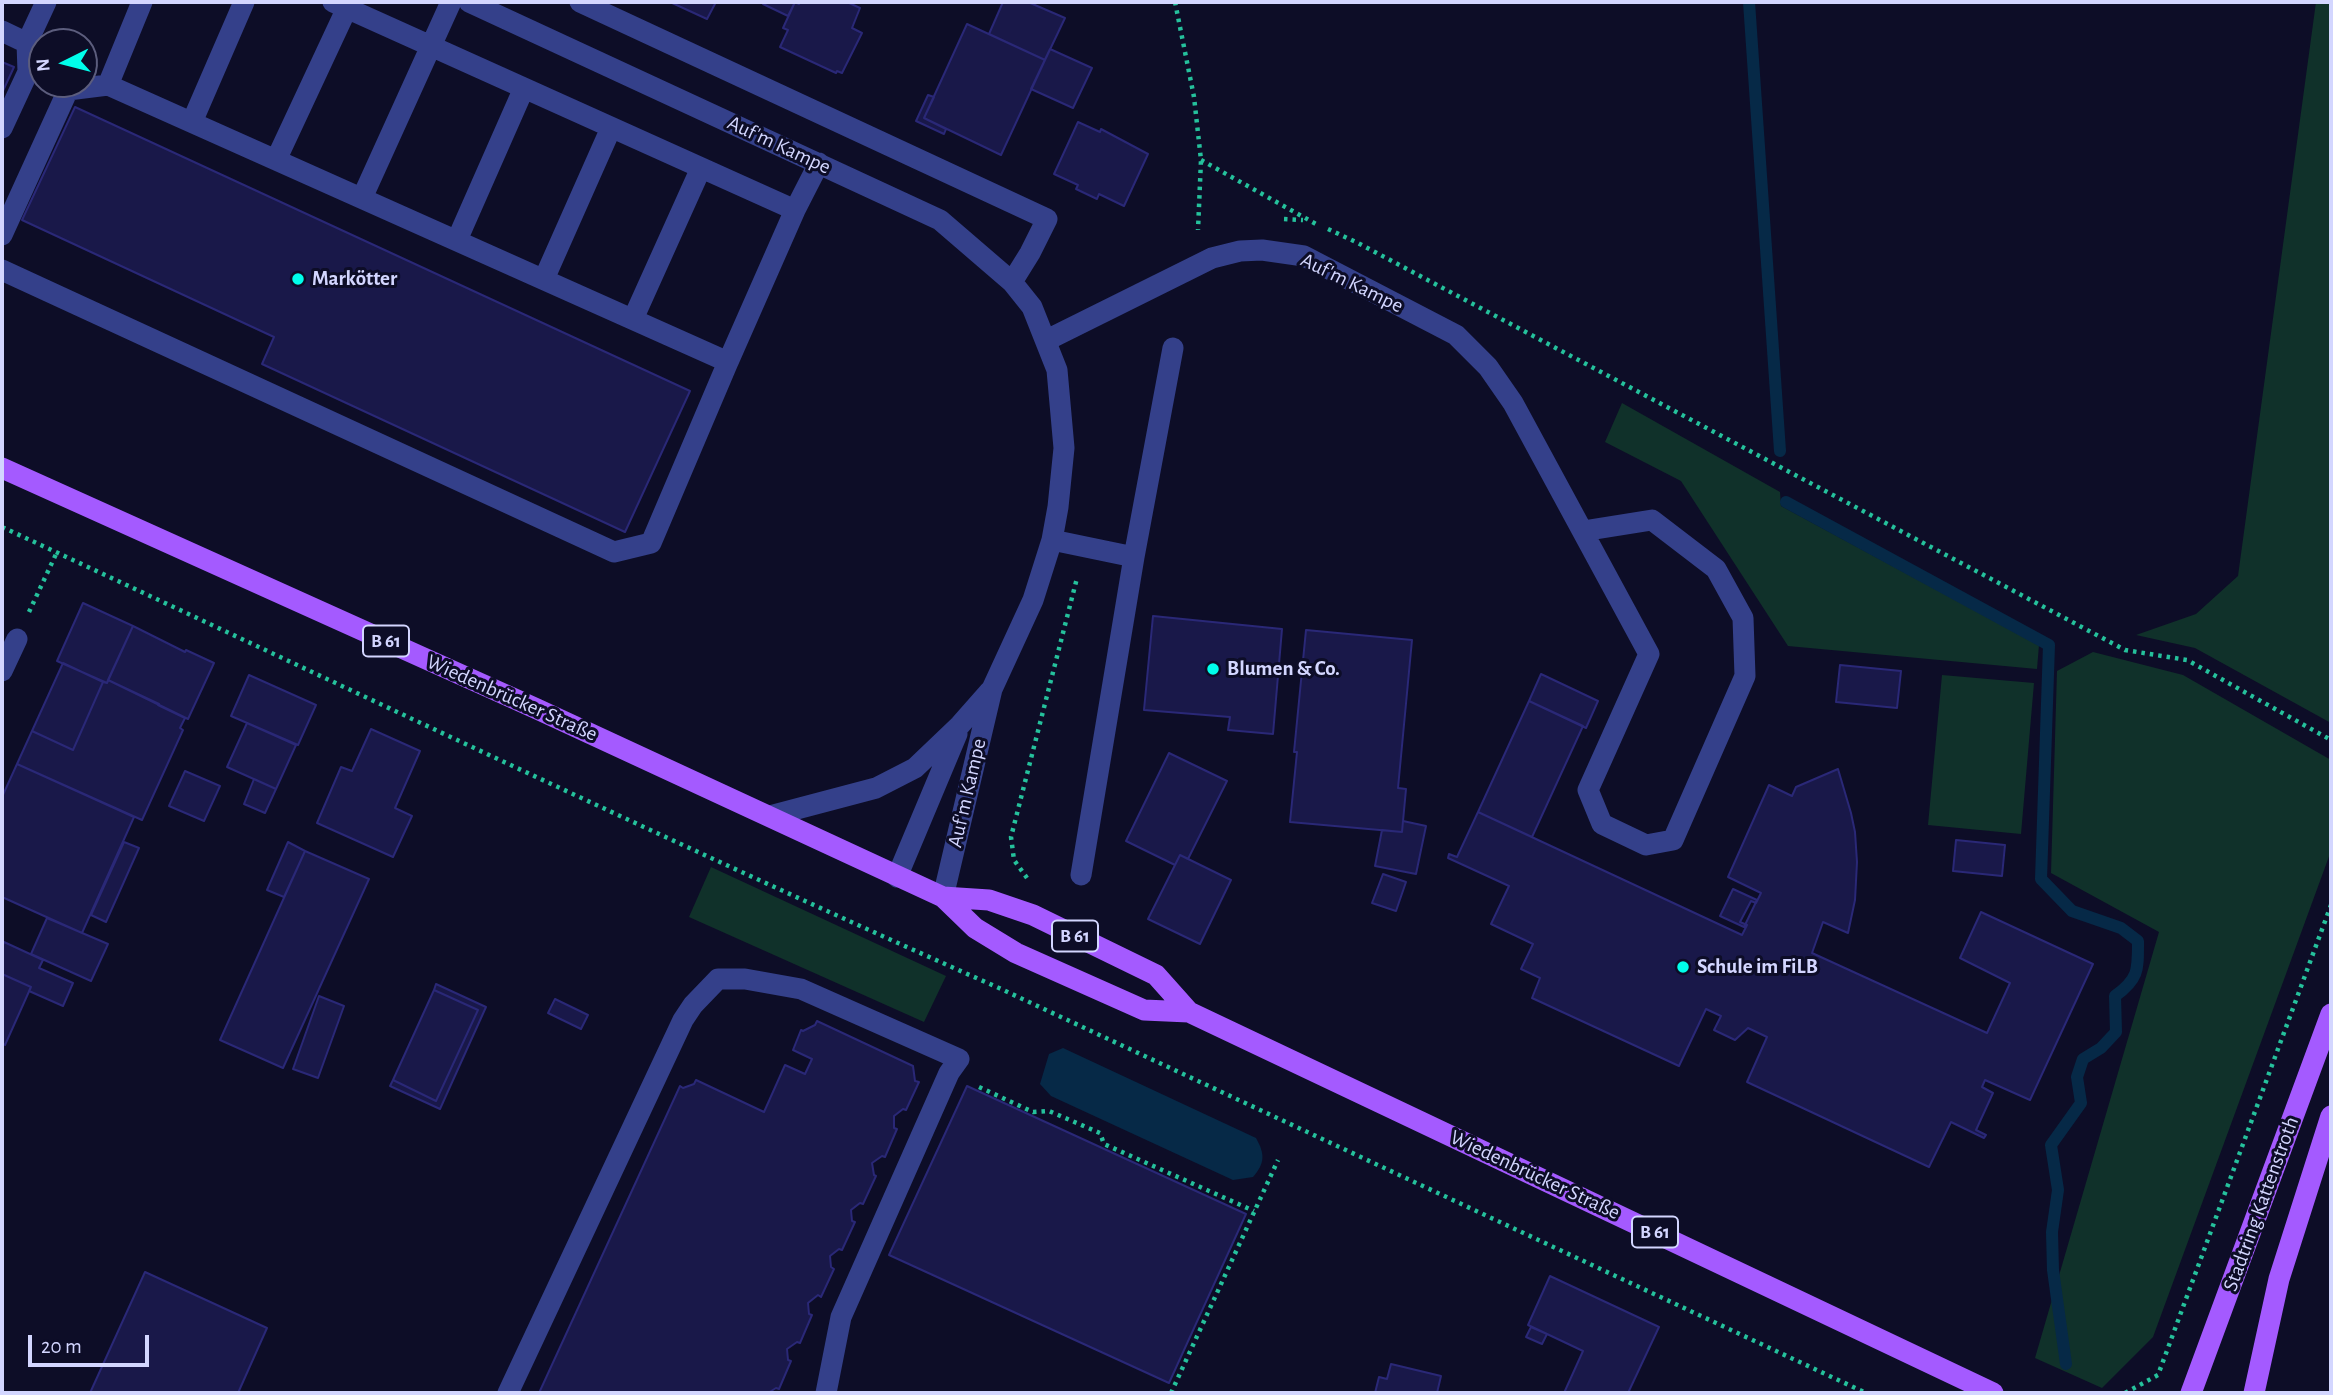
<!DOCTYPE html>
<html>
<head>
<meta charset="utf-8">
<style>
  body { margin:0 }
  #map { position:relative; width:2333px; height:1395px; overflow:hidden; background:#0d0d27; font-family:"Alegreya Sans",sans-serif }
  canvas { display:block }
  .frame { position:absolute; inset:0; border:4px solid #d3d6ff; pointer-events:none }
  .north { position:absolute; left:28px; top:28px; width:70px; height:70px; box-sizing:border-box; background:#0d0d27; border:2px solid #5c5d7d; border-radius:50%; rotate:264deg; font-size:19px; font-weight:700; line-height:28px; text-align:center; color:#d3d6ff }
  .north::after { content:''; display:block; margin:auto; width:24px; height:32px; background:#00feeb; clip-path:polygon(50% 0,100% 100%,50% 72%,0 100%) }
  .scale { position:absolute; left:28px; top:1335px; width:121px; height:32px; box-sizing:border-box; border:4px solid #d3d6ff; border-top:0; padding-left:9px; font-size:21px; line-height:24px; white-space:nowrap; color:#d3d6ff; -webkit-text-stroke:5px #0d0d27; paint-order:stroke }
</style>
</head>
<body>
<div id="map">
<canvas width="2333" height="1395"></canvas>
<div class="frame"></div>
<div class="north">N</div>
<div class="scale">20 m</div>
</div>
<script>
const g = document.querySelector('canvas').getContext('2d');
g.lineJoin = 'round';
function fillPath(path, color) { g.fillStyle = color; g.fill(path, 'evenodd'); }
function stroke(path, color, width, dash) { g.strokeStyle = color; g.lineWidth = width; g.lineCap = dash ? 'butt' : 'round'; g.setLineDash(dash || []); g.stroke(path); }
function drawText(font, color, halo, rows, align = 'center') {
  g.font = font + ' "Alegreya Sans",sans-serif'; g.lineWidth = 6; g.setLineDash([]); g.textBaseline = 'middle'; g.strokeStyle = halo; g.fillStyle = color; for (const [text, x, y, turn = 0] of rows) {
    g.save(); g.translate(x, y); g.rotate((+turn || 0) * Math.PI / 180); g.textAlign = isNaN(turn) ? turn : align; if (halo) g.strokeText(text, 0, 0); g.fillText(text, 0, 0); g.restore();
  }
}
const green = new Path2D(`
  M2316 2H2331V723L2195 648 2136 635 2196 614 2238 576Z
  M1622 403 1780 492 1781 506 2039 645 2037 669 1788 646 1681 481 1605 442Z
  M2093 652 2183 675 2331 760V851L2153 1337 2102 1388 2035 1358 2159 932 2051 873 2057 671Z
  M1942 675 2034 683 2021 834 1928 825Z
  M711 867 946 976 924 1022 689 917Z`);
const water = new Path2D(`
  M1063 1048 1256 1138C1265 1154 1265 1163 1253 1177L1233 1180 1051 1096 1040 1084 1049 1054Z`);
const stream = new Path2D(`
  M1749 2 1780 451
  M1786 502 2049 645 2041 879 2072 911 2121 928 2138 941C2138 970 2139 979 2115 996L2116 1032 2101 1048 2083 1059 2077 1077 2081 1103 2051 1145 2058 1190 2052 1232 2053 1270 2066 1364`);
const building = new Path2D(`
  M670 2H716L707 19Z
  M764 2H800L799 4 795 2 788 16 763 4Z
  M795 2 799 4 800 2H847L860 8 852 28 862 33 842 73 837 71 836 73 780 47 788 30 783 28Z
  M1003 2H1028L1065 18 1045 60 989 34Z
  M967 24 1045 60 1001 155 924 118Z
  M1050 49 1092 68 1073 108 1031 89Z
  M2 62 14 67 2 93Z
  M928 95 934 97 924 118 946 129 944 134 916 121Z
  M75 107 690 391 625 532 262 364 274 337 22 220Z
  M1078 122 1100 132 1101 129 1148 154 1124 206 1099 194 1097 199 1076 189 1078 185 1054 174Z
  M83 603 133 626 107 683 57 661Z
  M1153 616 1282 629 1273 734 1228 730 1230 717 1144 710Z
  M133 626 185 652 186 650 214 663 188 719 108 680Z
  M1306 630 1412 640 1398 788 1406 789 1402 832 1290 822 1297 752H1294Z
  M63 663 103 682 73 750 32 731Z
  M1840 665 1901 671 1897 708 1836 702Z
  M1541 674 1598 701 1586 728 1529 701Z
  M249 675 316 705 298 745 231 716Z
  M108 680 159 704 158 705 185 718 180 728 183 730 142 820 17 764 32 731 73 750 103 682 107 683Z
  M1529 701 1583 726 1532 837 1478 812Z
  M247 723 296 745 276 789 227 767Z
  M371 729 420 751 395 808 412 816 393 857 317 823 341 767 352 771Z
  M1169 753 1227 781 1188 859 1180 855 1175 865 1126 841Z
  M17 764 134 817 82 933 2 897V797Z
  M1838 769 1851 813 1855 832 1857 862 1855 900 1848 933 1823 922 1812 953 1987 1033 2010 983 1960 958 1981 912 2093 964 2030 1100 1985 1080 1982 1087 1993 1093 1976 1130 1986 1135 1984 1138 1951 1122 1929 1167 1747 1082 1767 1037 1748 1028 1735 1040 1714 1030 1721 1016 1706 1009 1679 1066 1532 998 1540 978 1521 969 1533 944 1491 924 1509 886 1448 858 1449 854 1457 857 1478 812 1742 935 1747 925 1740 922 1751 901 1756 903 1761 893 1728 877 1769 785 1792 796 1796 787Z
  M185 771 220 786 204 821 169 806Z
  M254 779 276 789 265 813 244 804Z
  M1403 821 1426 826 1416 874 1375 866 1382 830 1402 832Z
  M1956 840 2005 845 2002 876 1953 871Z
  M124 842 139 848 106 922 91 915Z
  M288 842 305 851 284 897 267 890Z
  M305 851 369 879 283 1068 220 1040Z
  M1180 855 1231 880 1200 944 1148 919Z
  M1383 874 1406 882 1396 911 1372 903Z
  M1733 889 1757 900 1744 927 1720 916Z
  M47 918 108 944 91 981 31 954Z
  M4 942 43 960 39 968 73 983 63 1006 29 991 31 987 2 974V948Z
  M2 974 31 987 5 1045 2 1043Z
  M436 984 486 1007 440 1109 390 1086 393 1080 436 1101 478 1010 434 990Z
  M434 990 478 1010 436 1101 393 1080Z
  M319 996 344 1006 318 1078 293 1069Z
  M555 999 588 1015 581 1029 548 1013Z
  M817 1021 913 1066 915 1081 919 1082 906 1110 903 1109 894 1116V1128L897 1129 885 1157 882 1156 872 1163 874 1175 876 1176 863 1204 860 1203 851 1210 852 1221 855 1222 842 1250 839 1249 830 1256 831 1267 834 1269 821 1297 818 1295 808 1303 809 1314 812 1315 800 1343 797 1342 787 1349 788 1360 791 1361 779 1389 776 1388 768 1393H539L680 1086 683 1088 694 1084 696 1080 764 1112 785 1065 805 1074 812 1059 793 1050 801 1030 803 1031 815 1025Z
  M967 1086 1246 1214 1169 1383 889 1255Z
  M145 1272 267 1328 238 1393H90Z
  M1550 1276 1659 1327 1628 1393H1564L1583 1351 1528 1325Z
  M1531 1327 1547 1334 1542 1344 1526 1337Z
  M1391 1364 1441 1376 1437 1393H1375L1379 1377 1387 1379Z`);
const path = new Path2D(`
  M1175 2 1194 97 1201 160 1198 230
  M1201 160 1316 224
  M1284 219 1303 220
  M1328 229 1358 243 2125 650 2187 660 2331 740
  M2 527C334 681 664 840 999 988L1866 1393
  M29 612 57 552
  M1027 878 1014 860 1011 837 1077 578
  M979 1087 1033 1112 1049 1111 1100 1133 1104 1144 1254 1211
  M1171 1393 1278 1160
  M2125 1393 2158 1375 2331 905`);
const minor = new Path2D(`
  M333 2 795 210
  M469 2 940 220 1012 282 1032 307 1057 370 1064 448 1058 507 1052 540 1033 600 992 689 943 897
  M580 2 1047 219 1030 253 1012 282
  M2 31 27 43 46 2
  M108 85 142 2
  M192 122 244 2
  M2 128 28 72 27 43
  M276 160 347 8
  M362 198 451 2
  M2 235 68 90 108 85 728 362 795 210 819 163
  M457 240 524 88
  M2 270 614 552 651 543 728 362
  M544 279 611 128
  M633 319 701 168
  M1047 340 1212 258 1240 251 1262 250 1304 256 1456 335 1488 367 1513 403 1649 654 1588 790 1602 824 1646 845 1673 840 1745 676 1743 618 1716 569 1652 520 1583 531
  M1052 540 1134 557
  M2 671 17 639
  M770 816 876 788 915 768 960 725 990 691
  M1081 875 1134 557 1173 348
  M897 877 957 734
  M508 1393 683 1020 693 1005 718 979H745L801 989 959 1059 949 1073 841 1317 826 1393`);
const major = new Path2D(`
  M2 468 537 709 943 897 975 928 1016 953 1144 1010 1189 1012 1993 1393
  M943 897 989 900 1033 915 1156 975 1189 1012
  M2191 1393 2331 1014
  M2254 1393 2279 1279 2331 1116`);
const markers = [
  [298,279,7,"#00feeb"],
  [1213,669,7,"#00feeb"],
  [1683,967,7,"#00feeb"]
];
const shields = [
  [386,641,46],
  [1075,936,46],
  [1655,1232,46]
];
const shieldNames = [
  ["B 61",386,641],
  ["B 61",1075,936],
  ["B 61",1655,1232]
];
const streetNames = [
  ["Auf'm Kampe",779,145,25],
  ["Auf'm Kampe",1352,283,26],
  ["Wiedenbrücker Straße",512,698,24],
  ["Auf'm Kampe",967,793,-77],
  ["Wiedenbrücker Straße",1535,1175,25],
  ["Stadtring Kattenstroth",2261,1204,-70]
];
const poiNames = [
  ["Markötter",312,279],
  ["Blumen & Co.",1227,669],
  ["Schule im FiLB",1697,967]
];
fillPath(green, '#10312a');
fillPath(water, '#062947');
stroke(stream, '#062947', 12);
fillPath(building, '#191849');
stroke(building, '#2a2877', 2);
stroke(path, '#25c19c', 4.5, [3.5, 5]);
stroke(minor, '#34408a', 21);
stroke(major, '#a45aff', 21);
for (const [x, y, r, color] of markers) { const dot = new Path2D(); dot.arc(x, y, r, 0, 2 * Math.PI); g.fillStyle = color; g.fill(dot); stroke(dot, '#0d0d27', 2.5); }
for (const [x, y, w] of shields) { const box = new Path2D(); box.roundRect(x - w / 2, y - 15.5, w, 31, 5); g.fillStyle = '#0d0d27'; g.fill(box); stroke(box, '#d3d6ff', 2); }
drawText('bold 19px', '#d3d6ff', null, shieldNames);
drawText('21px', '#d3d6ff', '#0d0d27', streetNames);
drawText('bold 21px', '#d3d6ff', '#0d0d27', poiNames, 'left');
</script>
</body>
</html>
